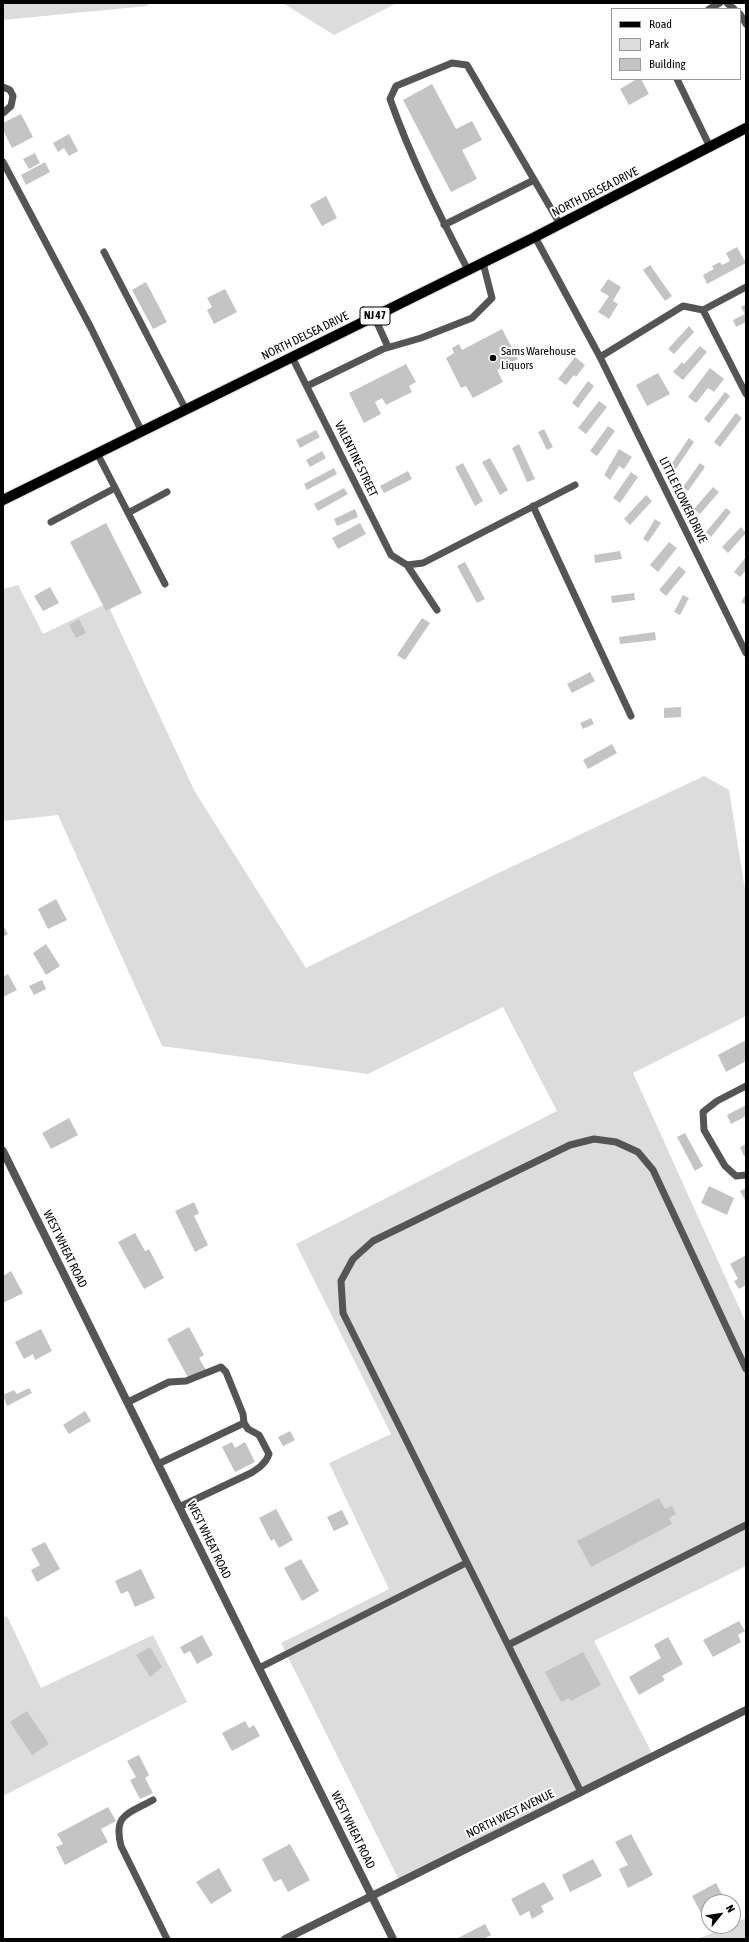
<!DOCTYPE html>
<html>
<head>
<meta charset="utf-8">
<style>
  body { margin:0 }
  #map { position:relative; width:749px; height:1942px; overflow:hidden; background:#fff; font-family:"Asap Condensed",sans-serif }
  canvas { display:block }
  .frame { position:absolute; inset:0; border:4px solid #000; pointer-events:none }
  .legend { position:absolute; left:611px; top:8px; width:130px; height:72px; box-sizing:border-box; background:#fff; border:1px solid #999; margin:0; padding:5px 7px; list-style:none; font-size:12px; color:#000 }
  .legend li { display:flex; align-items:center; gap:8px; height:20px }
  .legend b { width:20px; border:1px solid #999 }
  .north { position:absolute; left:701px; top:1894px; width:40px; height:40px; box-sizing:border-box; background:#fff; border:1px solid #999; border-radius:50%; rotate:60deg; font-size:11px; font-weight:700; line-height:16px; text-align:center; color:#000 }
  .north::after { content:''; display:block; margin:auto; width:14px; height:18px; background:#000; clip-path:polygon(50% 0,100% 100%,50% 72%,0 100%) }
</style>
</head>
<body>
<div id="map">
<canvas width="749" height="1942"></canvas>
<div class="frame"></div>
<ul class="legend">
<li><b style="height:5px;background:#000"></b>Road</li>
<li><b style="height:11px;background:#dcdcdc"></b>Park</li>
<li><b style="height:11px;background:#c4c4c4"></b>Building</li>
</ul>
<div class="north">N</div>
</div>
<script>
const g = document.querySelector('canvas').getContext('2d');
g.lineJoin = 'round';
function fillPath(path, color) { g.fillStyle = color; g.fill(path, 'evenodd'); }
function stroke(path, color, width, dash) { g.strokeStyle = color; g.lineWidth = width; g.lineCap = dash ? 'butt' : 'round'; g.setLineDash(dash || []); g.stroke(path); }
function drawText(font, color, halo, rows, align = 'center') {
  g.font = font + ' "Asap Condensed",sans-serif'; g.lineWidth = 4; g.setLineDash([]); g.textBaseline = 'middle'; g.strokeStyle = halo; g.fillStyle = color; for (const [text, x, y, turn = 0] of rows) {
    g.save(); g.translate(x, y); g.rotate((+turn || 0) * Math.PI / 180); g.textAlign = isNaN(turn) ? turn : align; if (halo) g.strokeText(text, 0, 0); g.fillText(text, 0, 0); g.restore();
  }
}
const green = new Path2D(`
  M3 3H149L147 6 3 20Z
  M283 3H397L334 35Z
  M18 585 43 634 107 603 195 792 306 968 490 877 704 776 729 790 746 896V1016L633 1073 746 1323V1566L594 1641 654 1757 401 1884 281 1643 389 1589 329 1463 391 1434 296 1244 557 1111 503 1007 368 1074 162 1046 58 815 3 821V589Z
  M7 1616 41 1688 153 1635 187 1702 3 1796V1618Z
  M746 1918V1939H698L728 1926H733V1924Z`);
const building = new Path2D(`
  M637 79H641L649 94 629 105 620 89Z
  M432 84 456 129 472 121 482 140 462 150 477 179 451 192 403 100Z
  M21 114 33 137 12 148 3 130V123Z
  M69 134 78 151 69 156 64 148 58 152 53 143Z
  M35 153 40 163 29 169 23 159Z
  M45 162 50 172 26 185 21 175Z
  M326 196 337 218 322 226 310 205Z
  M737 247 746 263 707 284 703 275 714 269 712 266 720 262 722 265 730 261 726 253Z
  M650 265 672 296 665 301 643 270Z
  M608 279 621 287 613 301 618 304 609 319 598 312 609 296 600 291Z
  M146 282 167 322 153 329 132 290Z
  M225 289 237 312 214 324 207 310 212 307 207 298Z
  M746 304V322L736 327 733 320 745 314 741 307Z
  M689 326 694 332 674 354 668 349Z
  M502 329 518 359 497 370 503 382 473 398 466 386 461 388 446 358 454 353 452 348 459 344 462 350Z
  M700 346 707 352 683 380 673 372 682 362 684 364Z
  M575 357 585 365 576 377 574 375 566 385 558 379Z
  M406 364 416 382 409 386 412 392 386 405 382 398 375 402 381 414 364 423 349 393Z
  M710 368 724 379 714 392 708 388 696 403 688 397Z
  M658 373 670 394 647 406 636 385Z
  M588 381 594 386 578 408 572 403Z
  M725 392 730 396 709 423 704 419Z
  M599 401 607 407 586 434 578 428Z
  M736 413 742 418 720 447 714 442Z
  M608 426 615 431 597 456 590 451Z
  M544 429 553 447 547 450 538 432Z
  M316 430 320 437 300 448 296 440Z
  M689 438 694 442 675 470 670 466Z
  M519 444 535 479 527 482 512 448Z
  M619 449 632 457 624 469 619 466 610 480 604 475Z
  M322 451 326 458 310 467 306 460Z
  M490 458 508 490 500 495 482 462Z
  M463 463 483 501 475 506 455 467Z
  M700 463 705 467 688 491 683 487Z
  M334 468 337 474 307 490 304 484Z
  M408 471 412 479 384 493 380 486Z
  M631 472 638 477 620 503 613 498Z
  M713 487 719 492 700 514 694 509Z
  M344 488 348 494 318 511 314 504Z
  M646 495 652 501 630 525 624 519Z
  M726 508 731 512 711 537 706 532Z
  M355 509 358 517 337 526 334 519Z
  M655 519 661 523 648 542 643 539Z
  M106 523 142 593 106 611 70 542Z
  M360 523 366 534 338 549 332 538Z
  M741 527 746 533 728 553 722 547Z
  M669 542 677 548 658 572 650 565Z
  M620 551 622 559 595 563 594 555Z
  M746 557V570L740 577 734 572Z
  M465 562 485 599 477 603 457 566Z
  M679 566 686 572 666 596 659 590Z
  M50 587 59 603 43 611 34 596Z
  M634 593 635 600 612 603 611 596Z
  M746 594V605L741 602Z
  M683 595 689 598 680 615 674 612Z
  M422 618 430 623 405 660 397 655Z
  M79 619 86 633 76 638 69 625Z
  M655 632 656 640 620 644 619 637Z
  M590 672 595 681 572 693 567 684Z
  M681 707V717L664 718V708Z
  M591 718 594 724 583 729 580 723Z
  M612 744 617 753 588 769 583 760Z
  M56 899 67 920 48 929 38 909Z
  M3 925 8 934 3 937Z
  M46 944 60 966 46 975 33 953Z
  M8 974 17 990 3 997V977Z
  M42 980 46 989 34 995 29 986Z
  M746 1040V1061L726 1072 718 1055Z
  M746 1105V1116L731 1124 727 1115Z
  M69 1118 78 1135 51 1149 42 1133Z
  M685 1133 703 1166 695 1171 677 1137Z
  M746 1144V1155L744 1156 740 1147Z
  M709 1186 734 1198 727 1215 701 1203Z
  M746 1188V1202L740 1191Z
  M194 1202 199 1213 194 1216 208 1245 195 1252 175 1211Z
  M135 1233 145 1251 149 1249 164 1278 144 1289 118 1242Z
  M746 1255V1285L739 1289 734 1281 738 1279 730 1264Z
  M11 1271 23 1293 3 1303V1276Z
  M189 1327 204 1355 199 1358 207 1372 190 1381 167 1339Z
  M41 1329 52 1351 35 1360 33 1354 24 1359 15 1342Z
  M29 1388 32 1393 7 1406 3 1395 14 1390 17 1394Z
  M85 1411 91 1421 69 1434 63 1425Z
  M290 1431 295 1440 283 1446 278 1437Z
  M232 1442 235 1448 245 1442 255 1462 235 1472 222 1447Z
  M659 1498 665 1509 672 1506 676 1514 669 1518 672 1524 591 1567 577 1541Z
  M276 1509 293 1540 279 1548 274 1539 271 1541 259 1518Z
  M342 1510 349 1524 334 1531 327 1517Z
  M45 1542 60 1569 37 1582 31 1570 40 1565 31 1549Z
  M301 1559 319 1591 302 1601 284 1568Z
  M141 1569 155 1598 135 1607 128 1591 121 1594 115 1581Z
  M739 1621 745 1631 738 1635 741 1642 713 1657 703 1640Z
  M202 1635 213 1655 197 1664 190 1651 184 1654 180 1647Z
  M668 1637 683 1664 662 1676 665 1680 639 1695 629 1677 661 1658 654 1645Z
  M150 1647 162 1667 150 1677 136 1655Z
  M583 1652 601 1685 571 1701 569 1698 561 1702 545 1672Z
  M27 1711 49 1744 32 1755 10 1722Z
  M245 1721 249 1728 254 1725 260 1736 232 1751 222 1733Z
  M139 1755 149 1775 145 1778 153 1793 140 1799 130 1780 136 1777 127 1761Z
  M108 1807 116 1821 101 1829 108 1842 65 1865 56 1847 63 1844 57 1834Z
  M631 1834 653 1875 628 1888 619 1869 628 1865 615 1842Z
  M290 1844 310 1880 288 1892 281 1879 274 1882 262 1859Z
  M593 1859 602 1876 570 1892 562 1875Z
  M219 1868 232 1891 211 1904 196 1882Z
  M544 1882 554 1899 541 1906 544 1912 532 1919 529 1911 520 1916 511 1899Z
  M716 1883 726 1902H709V1924L707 1925 692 1896Z
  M485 1924 491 1935 484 1939H456Z`);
const service = new Path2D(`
  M727 3 734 9
  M709 9 720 3
  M740 14 746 24
  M677 79 710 147
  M3 87 10 90 13 96 11 106 3 113
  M3 162 91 328 142 432
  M444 225 534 180
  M535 237 600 357 746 653
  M104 252 186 410
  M468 270C439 214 411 158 390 99L396 86 452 63 467 65 560 224
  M703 310 746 287
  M374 316 388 347
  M292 357 391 555 407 565 423 563 575 485
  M600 357 683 306 703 310 746 394
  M307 386 383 349 421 338 472 318 492 298 483 263
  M97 453 165 584
  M533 506 631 716
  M128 513 167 492
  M51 522 115 488
  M407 565 437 610
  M746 1086 717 1101 703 1112 704 1130 725 1166 736 1176 746 1175
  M128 1402 169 1382 186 1381 221 1367 226 1372 243 1414 244 1423 248 1429 259 1435 269 1454C266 1463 259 1468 251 1473L179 1507
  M158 1464 244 1423
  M508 1645 746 1525
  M259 1668 466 1563
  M581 1792 343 1313 341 1281 353 1259 373 1241 570 1145 594 1139 616 1142 638 1152 653 1170 746 1369
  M153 1800C128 1814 113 1814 121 1846L167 1939`);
const minor = new Path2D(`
  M285 1939 746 1710`);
const tertiary = new Path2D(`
  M3 1151 393 1939`);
const primary = new Path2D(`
  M3 500 535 237 746 128`);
const markers = [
  [493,358,4,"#000"]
];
const shields = [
  [375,316,30]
];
const shieldNames = [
  ["NJ 47",375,316]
];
const streetNames = [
  ["NORTH DELSEA DRIVE",595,192,-27],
  ["NORTH DELSEA DRIVE",305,336,-26],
  ["VALENTINE STREET",356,459,64],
  ["LITTLE FLOWER DRIVE",683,500,64],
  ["WEST WHEAT ROAD",65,1249,64],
  ["WEST WHEAT ROAD",209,1540,64],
  ["NORTH WEST AVENUE",510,1814,-26],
  ["WEST WHEAT ROAD",353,1830,64]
];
const poiNames = [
  ["Sams Warehouse",501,351],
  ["Liquors",501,365]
];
fillPath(green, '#dcdcdc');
fillPath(building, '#c4c4c4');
stroke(primary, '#dbdbdb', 12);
stroke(service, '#555', 7);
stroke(minor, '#555', 8);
stroke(tertiary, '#555', 8);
stroke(primary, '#000', 10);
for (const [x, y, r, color] of markers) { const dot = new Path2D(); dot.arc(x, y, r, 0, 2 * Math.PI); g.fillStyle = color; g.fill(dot); stroke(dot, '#fff', 1.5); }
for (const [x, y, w] of shields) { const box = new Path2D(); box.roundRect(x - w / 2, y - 9, w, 18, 3); g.fillStyle = '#fff'; g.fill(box); stroke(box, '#000', 1); }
drawText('bold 11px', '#000', null, shieldNames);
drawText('12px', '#000', '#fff', streetNames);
drawText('12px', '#000', '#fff', poiNames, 'left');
</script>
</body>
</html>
